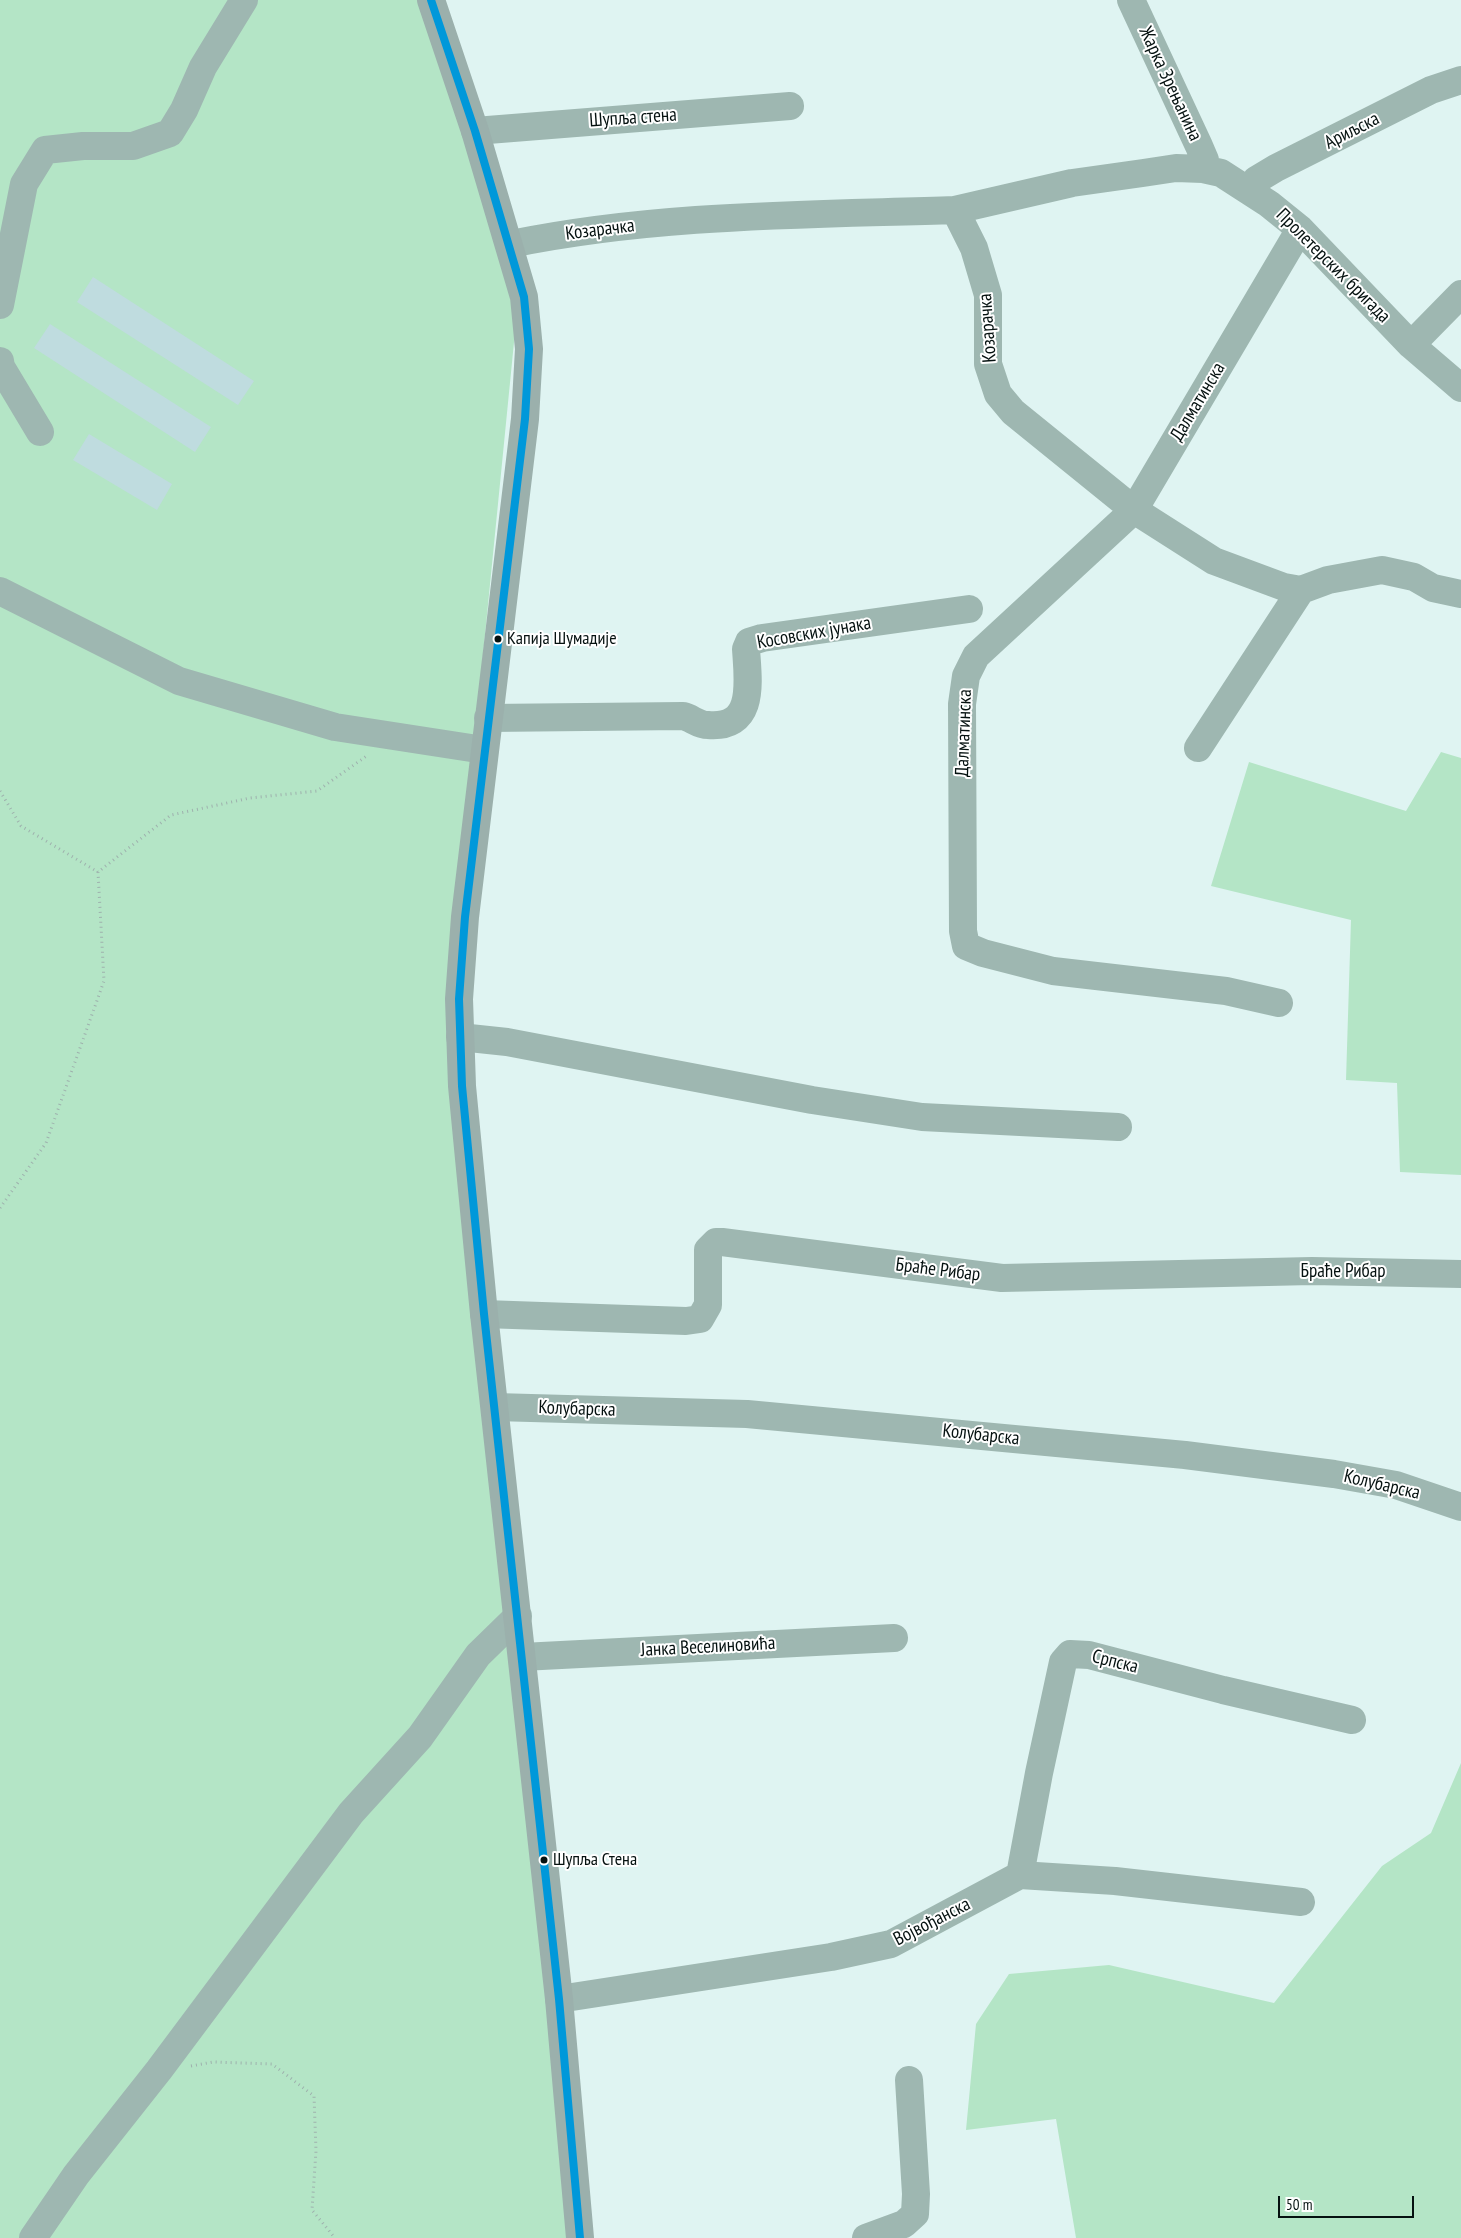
<!DOCTYPE html>
<html>
<head>
<meta charset="utf-8">
<style>
  body { margin:0 }
  #map { position:relative; width:1461px; height:2238px; overflow:hidden; background:#dff4f2; font-family:"PT Sans Narrow",sans-serif }
  canvas { display:block }
  .scale { position:absolute; left:1278px; top:2196px; width:136px; height:22px; box-sizing:border-box; border:2px solid #051110; border-top:0; padding-left:6px; font-size:15px; line-height:18px; white-space:nowrap; color:#051110; -webkit-text-stroke:4px #fff; paint-order:stroke }
</style>
</head>
<body>
<div id="map">
<canvas width="1461" height="2238"></canvas>
<div class="scale">50 m</div>
</div>
<script>
const g = document.querySelector('canvas').getContext('2d');
g.lineJoin = 'round';
function fillPath(path, color) { g.fillStyle = color; g.fill(path, 'evenodd'); }
function stroke(path, color, width, dash) { g.strokeStyle = color; g.lineWidth = width; g.lineCap = dash ? 'butt' : 'round'; g.setLineDash(dash || []); g.stroke(path); }
function drawText(font, color, halo, rows, align = 'center') {
  g.font = font + ' "PT Sans Narrow",sans-serif'; g.lineWidth = 4; g.setLineDash([]); g.textBaseline = 'middle'; g.strokeStyle = halo; g.fillStyle = color; for (const [text, x, y, turn = 0] of rows) {
    g.save(); g.translate(x, y); g.rotate((+turn || 0) * Math.PI / 180); g.textAlign = isNaN(turn) ? turn : align; if (halo) g.strokeText(text, 0, 0); g.fillText(text, 0, 0); g.restore();
  }
}
const green = new Path2D(`
  M0 0H424L517 312 447 1018 574 2238H0Z
  M1441 752 1461 758V1175L1400 1172 1397 1083 1346 1080 1351 920 1211 886 1249 762 1406 811Z
  M1461 1763V2238H1076L1056 2119 966 2130 976 2024 1009 1974 1109 1965 1274 2003 1382 1866 1431 1833Z`);
const building = new Path2D(`
  M93 277 254 381 238 405 77 302Z
  M50 324 211 427 195 452 34 348Z
  M89 434 172 484 157 510 73 460Z`);
const path = new Path2D(`
  M0 791 21 826 98 872
  M0 1208 46 1143 104 981 98 872 171 815 250 798 317 791 368 755
  M191 2066 213 2062 272 2064 314 2096 316 2151 312 2210 335 2238`);
const minor = new Path2D(`
  M1131 0 1199 146 1205 160 1203 169
  M475 131 790 106
  M1249 191 1256 180 1276 168 1431 90 1461 80
  M955 210 1072 183 1143 173 1176 168 1203 169 1221 173 1269 204 1300 229 1411 345 1461 388
  M511 244C657 214 807 215 955 210L974 248 988 295V364L998 394 1013 412 1134 510 1214 561 1284 587 1301 590 1328 580 1382 570 1414 577 1433 588 1461 594
  M0 305 24 184 45 150 83 146H133L170 133 184 110 203 67 244 0
  M1411 345 1461 294
  M0 361 1 367 40 432
  M0 591 179 681 335 727 484 750
  M488 718 683 716C692 718 698 725 708 725 756 729 748 681 746 649L749 642 762 638 969 609
  M1198 748 1301 590
  M1279 1003 1226 991 1053 971 983 953 966 946 963 931 962 704 966 676 976 656 1134 510 1300 229
  M460 1037 507 1042 812 1100 922 1117 1118 1127
  M484 1314 686 1321 700 1319 708 1305V1250L716 1242H722L1002 1278 1312 1271 1461 1274
  M495 1407 747 1414 1185 1455 1334 1474 1396 1485 1461 1507
  M522 1657 894 1638
  M1020 1875 1039 1773 1063 1662 1070 1654 1089 1655 1223 1690 1352 1720
  M559 1999 831 1957 891 1944 1020 1875 1115 1881 1301 1902
  M33 2238 76 2175 159 2070 351 1813 420 1737 478 1655 518 1616
  M866 2238 904 2224 915 2214 916 2194 909 2080`);
const major = new Path2D(`
  M431 0 475 131 524 297 529 349 525 419 465 917 459 999 462 1086 484 1314 559 1999 580 2238`);
const bus1 = new Path2D(`
  M431 0 475 131 524 297 529 349 525 419 465 917 459 999 462 1086 484 1314 559 1999 580 2238`);
const markers = [
  [498,639,4.5,"#051110"],
  [544,1860,4.5,"#051110"]
];
const busNames = [
  ["Капија Шумадије",507,639],
  ["Шупља Стена",553,1860]
];
const streetNames = [
  ["Жарка Зрењанина",1170,84,65],
  ["Шупља стена",633,118,-4],
  ["Ариљска",1352,131,-27],
  ["Козарачка",600,230,-7],
  ["Пролетерских бригада",1333,266,45],
  ["Козарачка",988,328,-94],
  ["Далматинска",1198,402,-59],
  ["Косовских јунака",814,633,-10],
  ["Далматинска",964,733,-88],
  ["Браће Рибар",938,1270,7],
  ["Браће Рибар",1343,1272],
  ["Колубарска",577,1409,2],
  ["Колубарска",981,1435,6],
  ["Колубарска",1382,1485,13],
  ["Јанка Веселиновића",708,1647,-3],
  ["Српска",1115,1662,14],
  ["Војвођанска",932,1922,-27]
];
fillPath(green, '#b4e5c6');
fillPath(building, '#bfdcdf');
stroke(path, '#9eb1ad', 3, [1, 4]);
stroke(minor, '#9eb7b1', 28);
stroke(major, '#9bb0ac', 28);
stroke(bus1, '#0098da', 8);
for (const [x, y, r, color] of markers) { const dot = new Path2D(); dot.arc(x, y, r, 0, 2 * Math.PI); g.fillStyle = color; g.fill(dot); stroke(dot, '#fff', 2); }
drawText('18px', '#051110', '#fff', busNames, 'left');
drawText('19px', '#051110', '#fff', streetNames);
</script>
</body>
</html>
